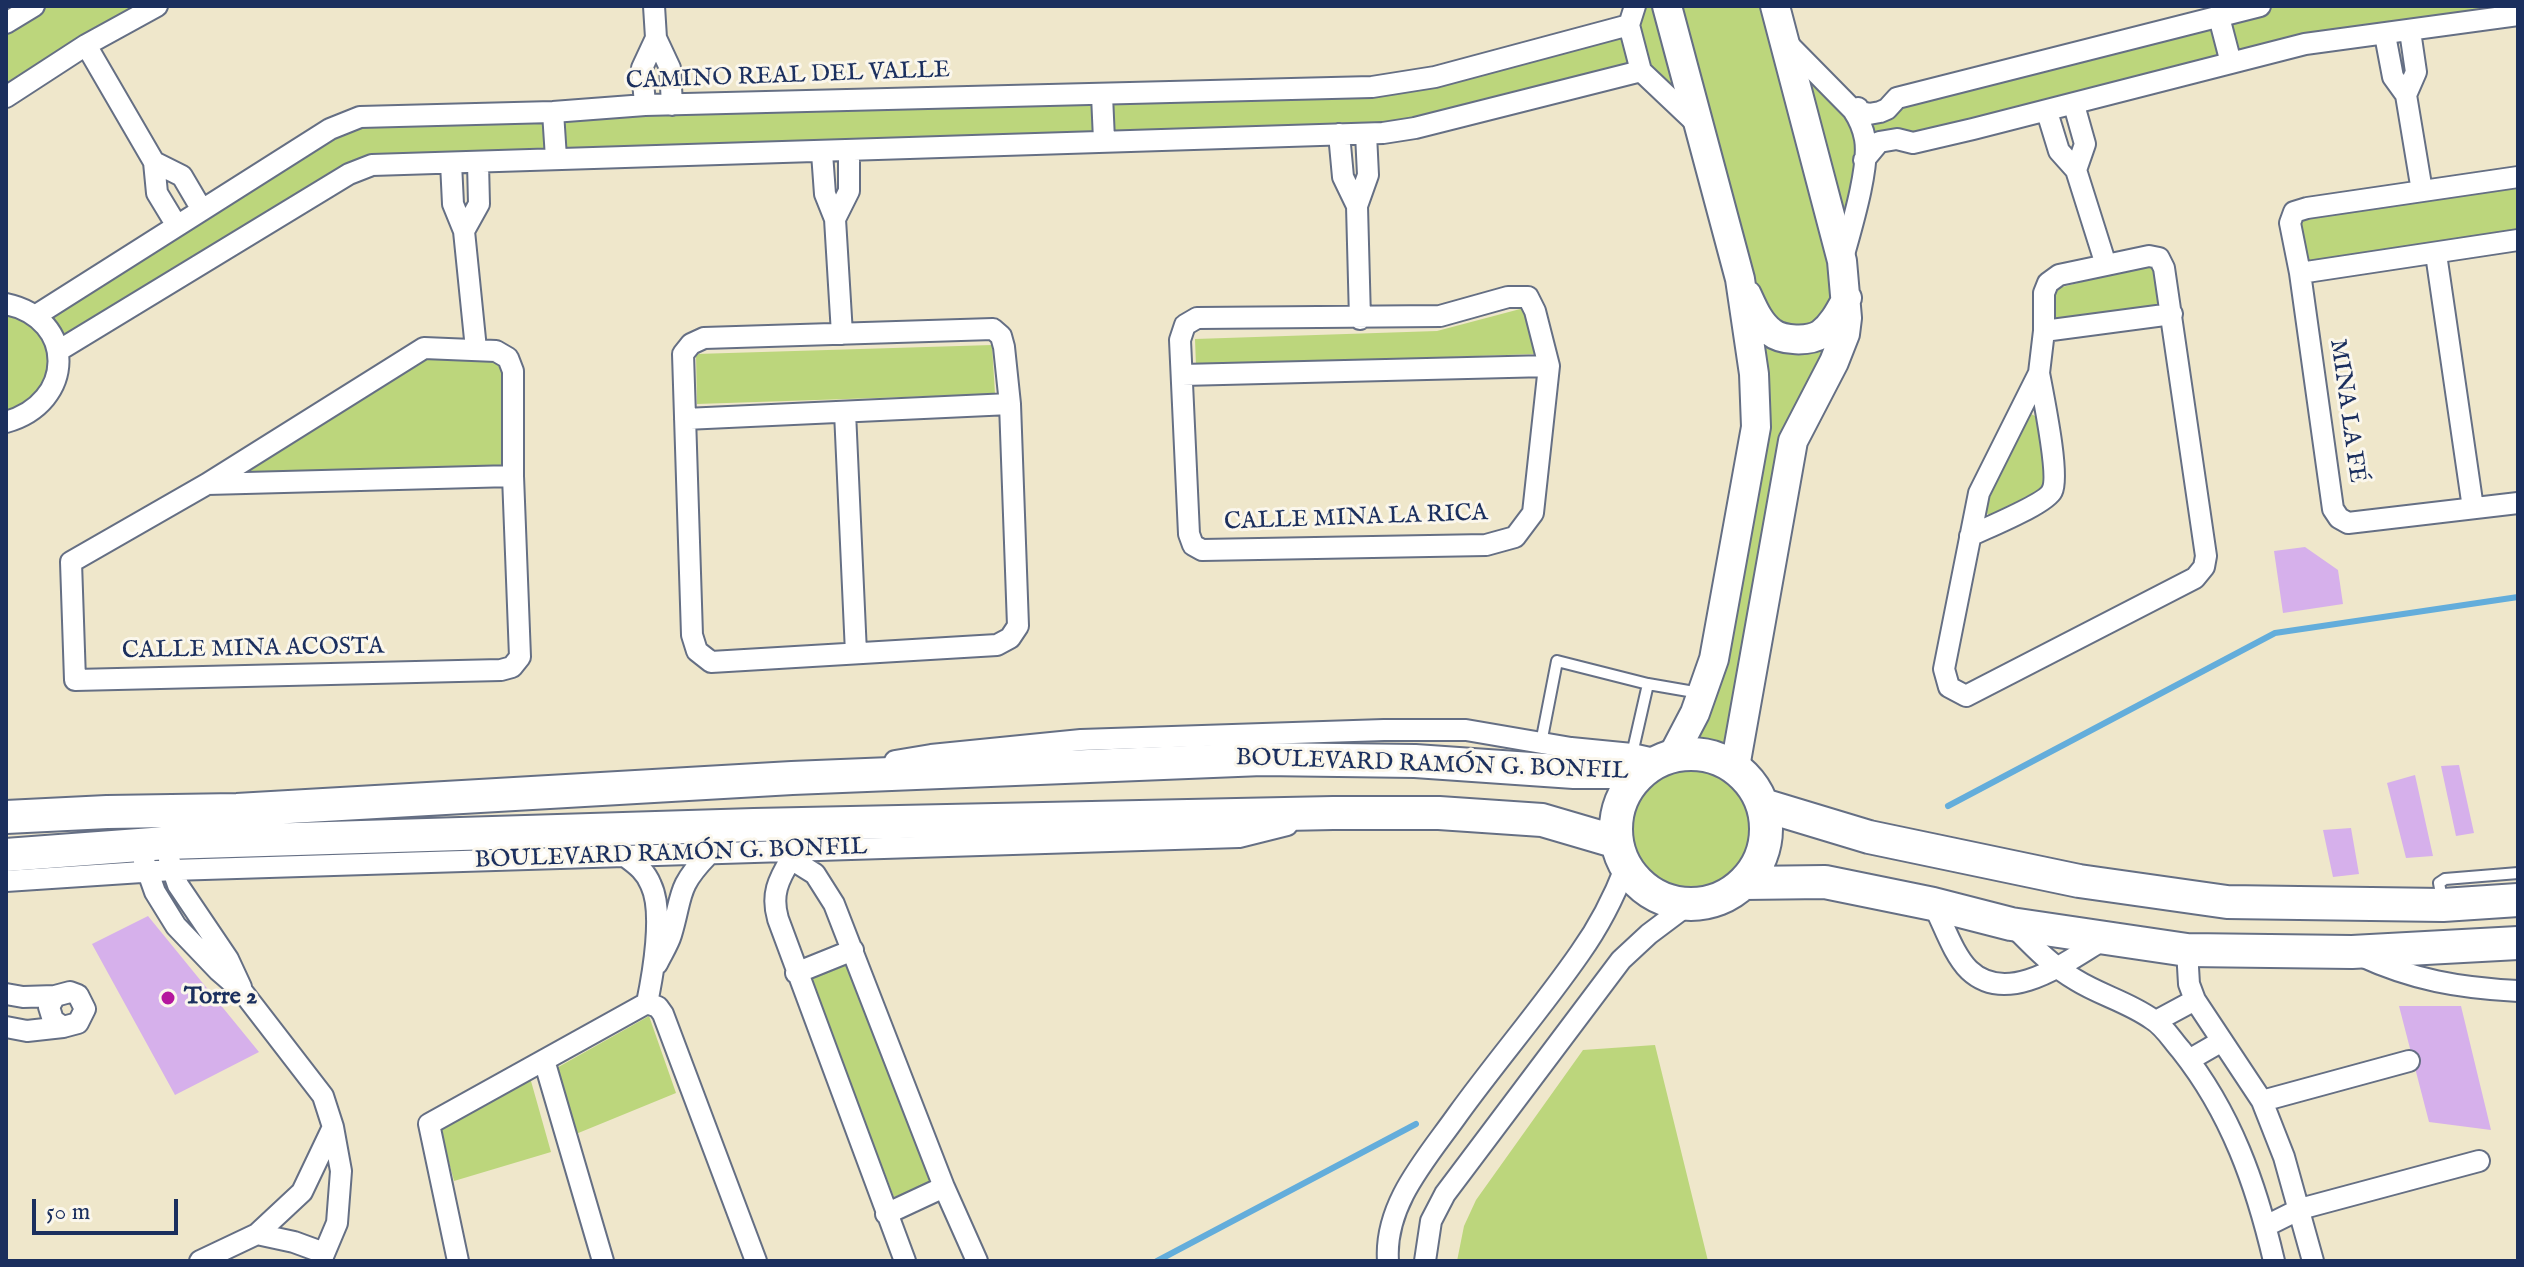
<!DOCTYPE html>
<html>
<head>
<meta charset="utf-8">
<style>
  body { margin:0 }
  #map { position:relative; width:2524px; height:1267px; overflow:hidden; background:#efe7cb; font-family:"IM FELL English",serif }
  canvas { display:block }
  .frame { position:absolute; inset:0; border:8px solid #1b2f5e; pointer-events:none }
  .scale { position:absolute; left:32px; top:1199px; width:146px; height:36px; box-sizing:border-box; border:4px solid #1b2f5e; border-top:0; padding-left:10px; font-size:24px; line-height:28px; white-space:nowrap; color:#1b2f5e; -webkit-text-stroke:6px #fbf7ec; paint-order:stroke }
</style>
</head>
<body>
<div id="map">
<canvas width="2524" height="1267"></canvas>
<div class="frame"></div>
<div class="scale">50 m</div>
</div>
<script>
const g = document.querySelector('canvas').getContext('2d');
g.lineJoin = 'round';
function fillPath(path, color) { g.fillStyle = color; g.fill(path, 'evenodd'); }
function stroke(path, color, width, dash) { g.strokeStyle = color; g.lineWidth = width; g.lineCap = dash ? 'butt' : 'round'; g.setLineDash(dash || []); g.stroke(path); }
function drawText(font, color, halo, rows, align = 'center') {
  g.font = font + ' "IM FELL English",serif'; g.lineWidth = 6; g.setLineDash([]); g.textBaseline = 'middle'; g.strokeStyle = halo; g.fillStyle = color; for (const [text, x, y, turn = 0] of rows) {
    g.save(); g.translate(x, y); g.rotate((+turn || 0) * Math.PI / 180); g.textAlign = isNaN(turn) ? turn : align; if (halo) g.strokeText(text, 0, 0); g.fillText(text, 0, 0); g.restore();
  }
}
const green = new Path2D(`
  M34 6H157L6 97V23Z
  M1635 6H1775L1784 40 1853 109 2260 6H2518L2305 44 1891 148 1864 160 1843 296 1793 441 1735 767 1752 783 1763 805 1767 829 1763 853 1752 874 1735 891 1713 901 1689 904 1664 899 1642 886 1626 866 1617 842V816L1631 783 1695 713 1756 427 1698 125 1641 71 1415 128 372 165 58 350 56 378 6 422V304L36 316 360 117 1372 87 1609 31Z
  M2518 188V233L2304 264 2299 218Z
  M2154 263 2164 311 2048 326 2051 290Z
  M1524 308 1534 354 1196 366 1195 339 1437 331Z
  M992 345 995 394 697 404 696 354Z
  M424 348 508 358 513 476 207 484Z
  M2031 414 2037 417 2049 490 1995 519 1982 510Z
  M845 958 931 1183 894 1197 807 973Z
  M649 1016 676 1093 571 1136 553 1070Z
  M1655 1045 1708 1261H1457L1464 1226 1476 1200 1583 1050Z
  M529 1074 551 1152 454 1181 439 1125Z`);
const stream = new Path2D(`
  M1948 806 2275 633 2518 597
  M1157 1261 1416 1124`);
const building = new Path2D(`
  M2305 547 2338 570 2343 604 2283 613 2274 551Z
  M2459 765 2474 833 2456 836 2441 766Z
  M2415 775 2433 856 2406 858 2387 783Z
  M2351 828 2359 874 2333 877 2323 830Z
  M148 916 259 1052 175 1095 92 944Z
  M2399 1006H2461L2491 1130 2429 1122Z`);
const service = new Path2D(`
  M1541 743 1557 661 1648 684 1700 693
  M1632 754 1648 684
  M2442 899 2439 883 2445 879 2518 873`);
const minor = new Path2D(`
  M654 6 656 38
  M2219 17 2231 63
  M6 23 34 6
  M1629 25 1641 71
  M2385 35 2393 77 2406 95 2416 72 2410 31
  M1786 42 1853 110 1869 114 1880 112 1887 109 1897 98 2260 6
  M86 45 154 162
  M1102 95 1104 140
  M2406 95 2422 191
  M6 97 86 45 157 6
  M645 105 642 68 656 38 670 68 672 105
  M553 112 556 158
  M2047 112 2059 151 2076 170 2085 144 2074 105
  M1339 134 1343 177 1357 206 1368 175 1366 134
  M822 153 825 194 835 219 849 191V152
  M1864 160 1879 142 1897 139 1913 143 1973 129 2305 44 2518 15
  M451 163 453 204 464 231 479 204 478 163
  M2076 170 2106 265
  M2518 177 2307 208 2294 212 2290 223 2300 273 2333 509 2339 518 2348 523 2518 503
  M1357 206 1360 319
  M835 219 842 334
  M177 226 157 193 154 162 182 176 202 210
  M464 231 476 349
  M2436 254 2473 508
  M2149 256 2159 258 2164 268 2206 556 2204 567 2195 578 1966 696 1949 687 1944 669 1979 493 2039 373 2044 331V293L2048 283 2059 275Z
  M1843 258C1851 229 1870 167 1865 139 1863 128 1859 119 1853 110L1858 108
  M2300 273 2518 240
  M1508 297H1528L1535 311 1549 366 1533 513 1515 537 1486 545 1202 550 1193 545 1189 534 1180 340 1185 325 1197 318 1440 316Z
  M6 304C77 319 75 403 6 422
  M35 316 330 129 360 117 553 112 645 105 1372 87 1435 77 1629 25 1635 6
  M993 329 1001 336 1004 347 1010 404 1018 626 1010 638 997 645 711 662 697 651 692 635 683 354 691 344 704 338Z
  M2044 331 2172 314
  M424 348 496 351 508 358 513 371V476L520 657 512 667 501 670 75 680 71 562 207 484Z
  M58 351 349 174 372 165 1383 133 1415 128 1641 71 1697 124
  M1182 375 1549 366
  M845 412 856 653
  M685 419 1010 404
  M207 484 513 476
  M1970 536C1986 528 2046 504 2052 491 2060 476 2043 395 2039 373
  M895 761 931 755 1081 740 1384 730H1466L1571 748 1632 754 1659 760
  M789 851 791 859C778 880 771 895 778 919L905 1261
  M626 857C637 865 646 872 651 885 664 912 653 974 647 1003
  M169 859 178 885 228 959 241 987
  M791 859 815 874 834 904 944 1187 977 1261
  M144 861 155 892 176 926 219 971 242 991 323 1096 333 1127 341 1171 337 1223 321 1261
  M6 881 172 870 1239 837 1287 825
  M1933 904C1944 925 1953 954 1969 970 2009 1008 2070 959 2106 938
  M2011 924C2031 944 2051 966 2076 980 2100 995 2128 1002 2152 1019 2164 1026 2172 1040 2181 1050 2231 1113 2256 1184 2274 1261
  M2187 950 2189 984 2195 1000 2262 1101 2284 1157 2313 1261
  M2359 955C2413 980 2459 988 2518 991
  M657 964C661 955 668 945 671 935 683 895 676 888 708 855
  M796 973 853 950
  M6 994 23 997 55 996 70 992 78 995 85 1009 78 1023 63 1027 53 1020 49 1007 55 996
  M2156 1021 2195 1000
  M6 1027 27 1031 63 1027
  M544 1060 603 1261
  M2189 1060 2222 1041
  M2262 1101 2409 1061
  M886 1214 944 1187
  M2266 1226 2300 1209 2479 1161
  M257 1234 294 1242 324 1253
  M200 1261 257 1234 302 1192 333 1127
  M458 1261 429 1124 647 1003 658 1007 663 1014 756 1261
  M1388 1261C1384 1204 1427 1158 1458 1114 1497 1060 1542 1008 1580 953 1600 925 1614 897 1626 866
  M1425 1261 1431 1221 1445 1194 1621 960 1649 934 1689 904`);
const secondary = new Path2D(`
  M1667 6 1740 279 1754 374 1756 427 1714 659 1695 713 1673 755
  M1747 295C1753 308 1759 323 1771 332 1782 341 1809 342 1821 334 1833 325 1840 311 1847 298
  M1735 767 1793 441 1834 362 1845 334 1847 318 1842 261 1775 6`);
const primary = new Path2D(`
  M1616 829a75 75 0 1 1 150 0a75 75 0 1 1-150 0Z
  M1763 805 1869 837 2079 881 2227 902 2443 905 2518 900
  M6 817 107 812 237 810 792 778 1262 759 1415 761 1574 772H1641
  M6 855 166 843 754 825 1333 813H1439L1542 820 1617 842
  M1744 883 1825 882 1933 904 2011 924 2187 950 2352 952 2518 943`);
const markers = [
  [168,998,8,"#b5179e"]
];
const streetNames = [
  ["CAMINO REAL DEL VALLE",788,77,-2],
  ["MINA LA FÉ",2346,411,82],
  ["CALLE MINA LA RICA",1356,519,-2],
  ["CALLE MINA ACOSTA",253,650,-1],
  ["BOULEVARD RAMÓN G. BONFIL",1432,766,2],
  ["BOULEVARD RAMÓN G. BONFIL",671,855,-2]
];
const poiNames = [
  ["Torre 2",184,998]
];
fillPath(green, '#bcd67c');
stroke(stream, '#63addb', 6);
fillPath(building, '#d6b0eb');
stroke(service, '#656f84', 14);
stroke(minor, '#656f84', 24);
stroke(secondary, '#656f84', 32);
stroke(primary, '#656f84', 36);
stroke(service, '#fff', 10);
stroke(minor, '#fff', 20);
stroke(secondary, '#fff', 28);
stroke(primary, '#fff', 32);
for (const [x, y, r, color] of markers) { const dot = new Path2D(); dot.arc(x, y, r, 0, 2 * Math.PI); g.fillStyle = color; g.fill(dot); stroke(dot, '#fbf7ec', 3); }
drawText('24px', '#1b2f5e', '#fbf7ec', streetNames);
drawText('bold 24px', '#1b2f5e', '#fbf7ec', poiNames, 'left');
</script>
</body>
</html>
